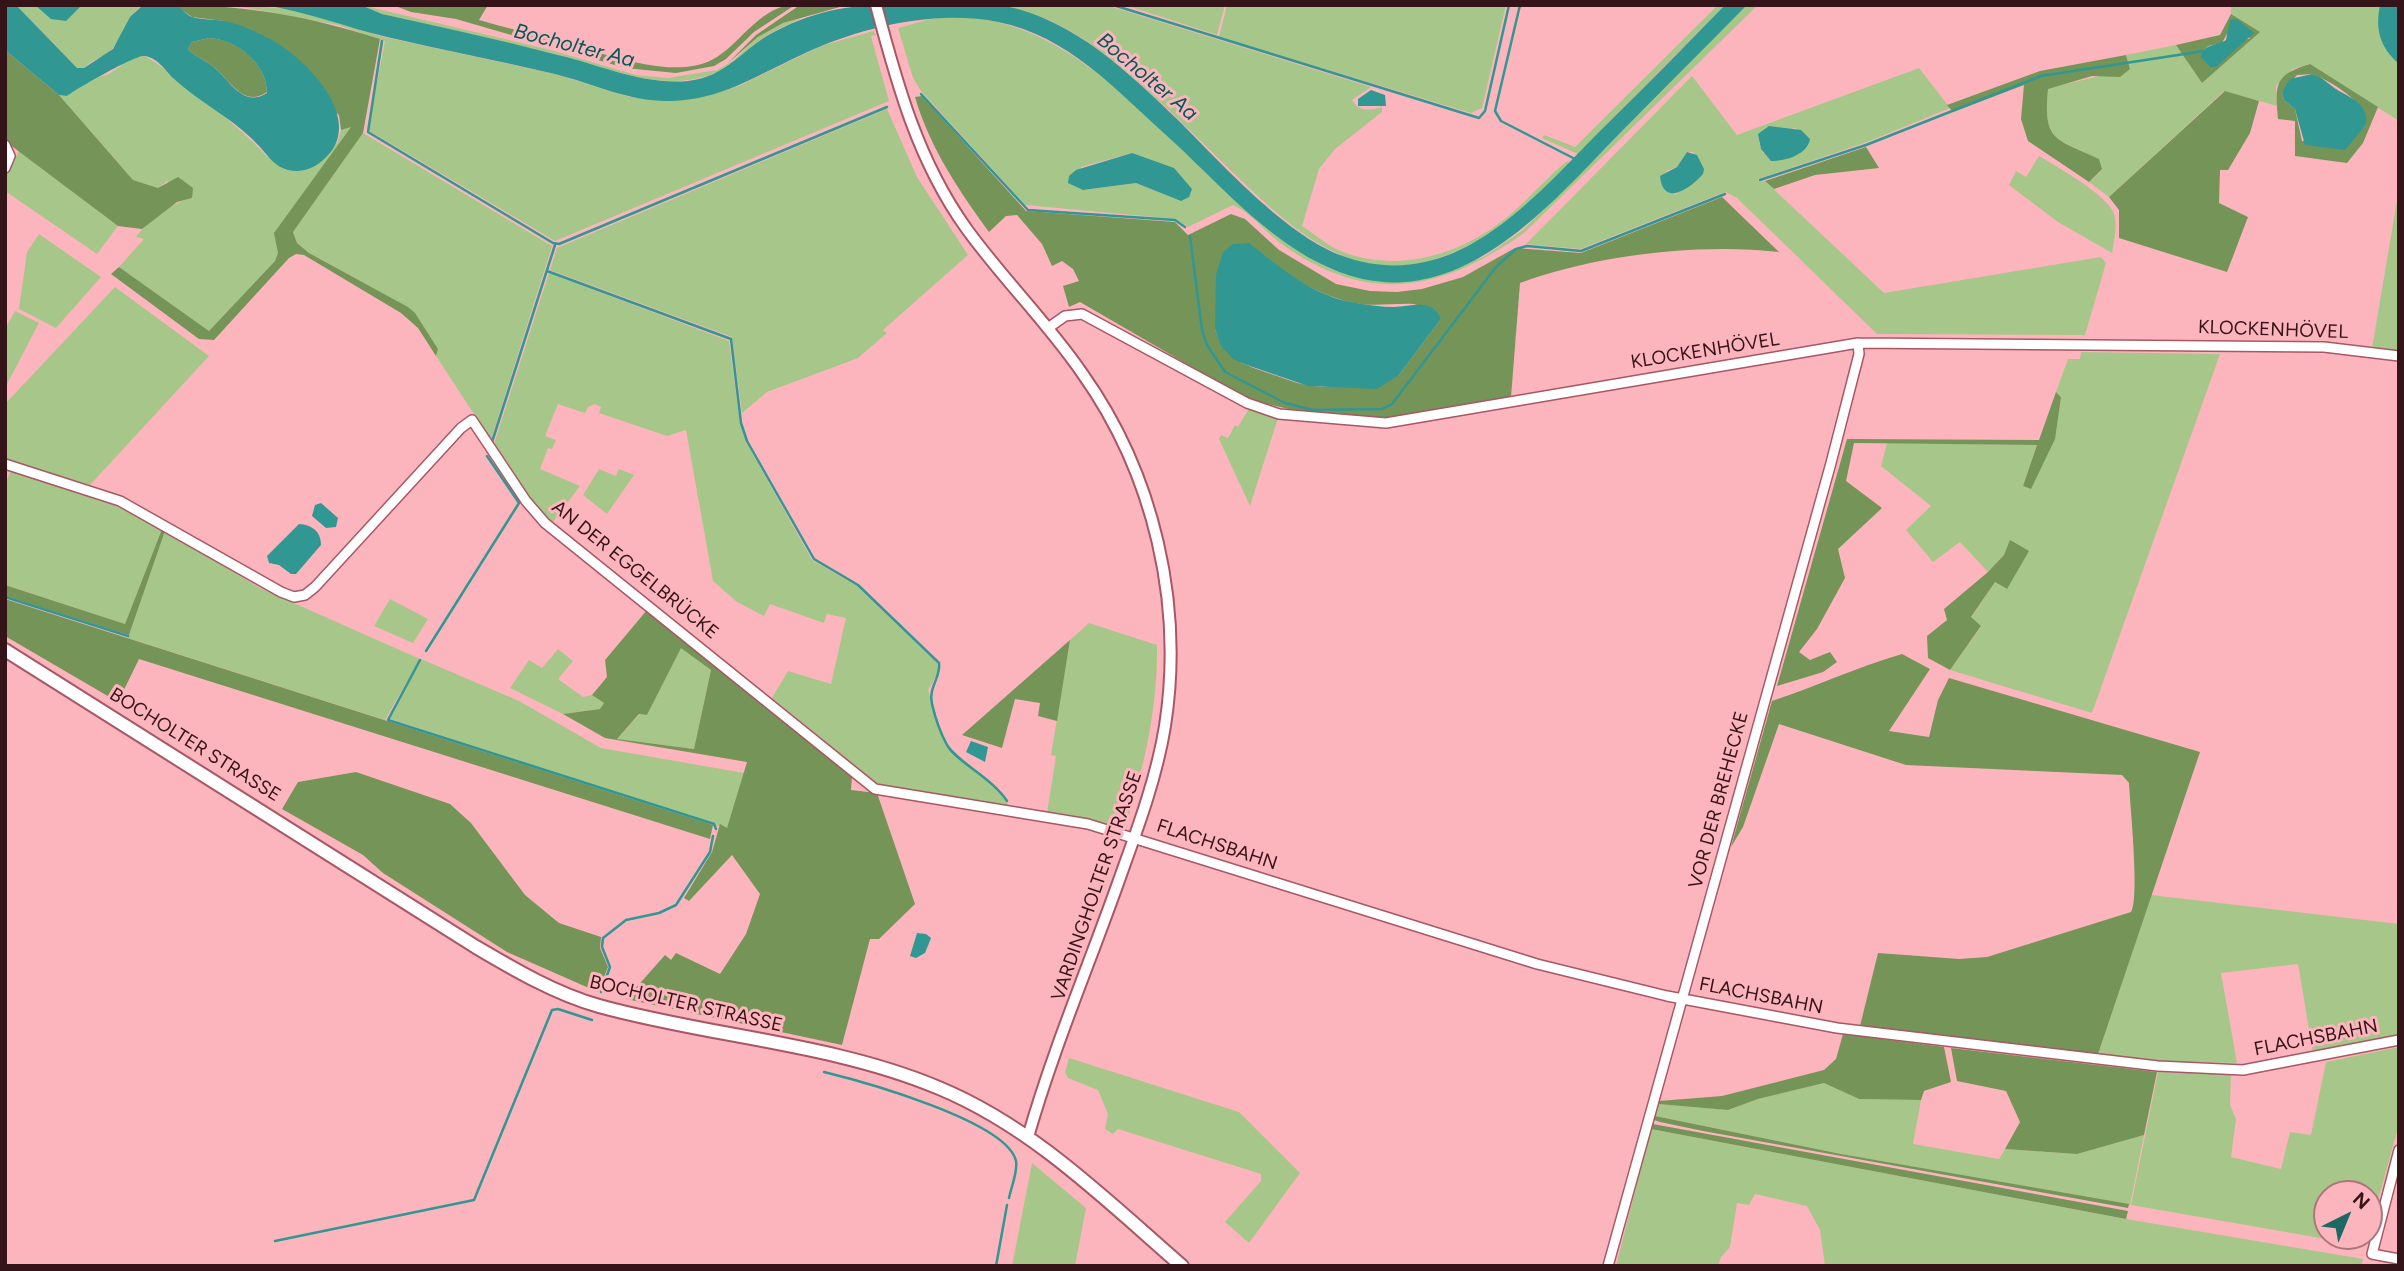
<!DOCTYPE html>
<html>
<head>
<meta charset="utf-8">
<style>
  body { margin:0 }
  #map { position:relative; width:2404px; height:1271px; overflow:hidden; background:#fdb5bd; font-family:Figtree,sans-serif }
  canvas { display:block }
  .frame { position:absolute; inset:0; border:7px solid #351419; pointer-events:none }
  .north { position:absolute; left:2313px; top:1180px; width:70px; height:70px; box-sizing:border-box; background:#fdb5bd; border:2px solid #ad757b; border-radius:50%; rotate:43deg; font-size:19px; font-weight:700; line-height:28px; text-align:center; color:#351419 }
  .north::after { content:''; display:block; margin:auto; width:24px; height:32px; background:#1b6865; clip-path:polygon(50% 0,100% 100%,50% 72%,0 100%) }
</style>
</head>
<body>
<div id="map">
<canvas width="2404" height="1271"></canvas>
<div class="frame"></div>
<div class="north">N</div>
</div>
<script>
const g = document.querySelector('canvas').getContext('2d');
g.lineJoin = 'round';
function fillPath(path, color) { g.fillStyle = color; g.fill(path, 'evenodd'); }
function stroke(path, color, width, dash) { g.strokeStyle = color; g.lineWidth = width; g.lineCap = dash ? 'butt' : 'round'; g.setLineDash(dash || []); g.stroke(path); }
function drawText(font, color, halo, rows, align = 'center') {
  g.font = font + ' Figtree,sans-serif'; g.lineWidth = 6; g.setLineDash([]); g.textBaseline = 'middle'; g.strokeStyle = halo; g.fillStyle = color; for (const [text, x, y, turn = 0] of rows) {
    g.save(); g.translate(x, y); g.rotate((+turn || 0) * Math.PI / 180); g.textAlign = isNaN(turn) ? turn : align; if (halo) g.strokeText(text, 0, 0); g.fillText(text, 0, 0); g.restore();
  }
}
const green = new Path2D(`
  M16 5H143C126 16 125 36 111 50 103 58 92 59 84 68H77Z
  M232 5 293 9 384 37 555 74 630 97 684 100 739 86 821 46 873 31 876 35 871 36 889 101 555 241 368 130 385 41 338 25Z
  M361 5 551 50 636 75 668 78 717 70 733 61 758 37 783 23 802 18C788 25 771 31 759 41 741 55 730 70 707 76 655 92 605 66 555 54 498 40 440 27 382 14Z
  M1003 5H1106L1371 87 1352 100C1360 112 1368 111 1382 107V112L1335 149 1319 169 1302 226C1315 234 1329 247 1343 252 1402 274 1466 253 1512 213 1526 202 1559 164 1570 160 1558 184 1507 223 1483 237 1384 296 1323 258 1248 187 1209 150 1172 111 1132 77 1111 59 1088 40 1063 27 1045 17 1023 12 1003 5Z
  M1125 5H1225L1217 35Z
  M1227 5H1506L1482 108 1471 113 1219 37Z
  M1718 5H1725L1578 154 1542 138 1544 135 1575 147Z
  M1747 5H1758L1524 233C1442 291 1369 306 1283 245 1265 232 1253 214 1233 205L1188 227 1176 219 1025 205 921 91 913 78 898 28C911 25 926 19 939 18 1100 3 1199 207 1333 270L1448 272 1485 256 1523 230ZM1132 153 1181 201 1136 183 1083 190 1081 167Z
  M2231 5H2399V121L2309 64 2293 69 2276 86 2277 106 2224 91 2109 197 2089 182 2102 169 2099 159C2055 138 2043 142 2048 88L2130 69 2126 55 2176 45 2202 83 2259 32 2231 14Z
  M144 56C157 59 260 144 267 157L337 143 341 130 352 126 275 233 278 253 275 261 209 331 119 267 144 239 136 237C149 219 171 203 192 198L167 181 158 188 133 180 59 95 67 96 86 81 109 74 133 57Z
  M1919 68 1950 108 1867 142 1758 179 1759 182 1765 181 1884 293 2101 257 2106 263 2085 335 1877 334 1737 198 1725 192 1580 249 1526 244 1692 76 1737 135ZM1769 126 1784 130 1796 128 1800 154 1786 158 1763 153 1759 143ZM1687 152H1693L1703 174 1675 195 1666 171 1677 167Z
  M887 109 917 177 968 255 883 330 887 333 858 358 767 392 742 413 732 337 550 270 557 248Z
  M363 133 552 246 491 440 436 356 438 349 434 343 408 307 309 253 297 243 293 232Z
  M19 151 118 226 97 254 5 191V177Z
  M2039 156C2057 167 2108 195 2114 214 2118 226 2114 240 2112 253L2058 222 2009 185 2016 171 2026 177Z
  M2399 189V351L2372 348Z
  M39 234 101 277 56 328 19 309 27 252Z
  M549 273 729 341 740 424 746 442 812 560 857 586 937 663 939 671 928 690 947 748 995 786 1009 806 878 784 772 698 788 671 831 684 846 618 827 614 824 623 770 604 764 616 737 602 713 581 686 430 667 436 599 413 601 407 595 404 588 407 585 413 558 404 545 436 556 440 552 449 548 448 540 469 580 486 552 523 532 501 494 444Z
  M115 287 209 356 90 485 5 459V404Z
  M15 311 39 323 5 388V329Z
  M2081 352 2220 354 2092 713 1950 670 1981 627 1971 618 1995 582 2006 589 2004 555 1988 572 1960 542 1933 562 1906 530 1931 506 1881 466 1887 443 2037 445 2023 486 2031 489 2061 397 2056 392 2068 359H2080Z
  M1250 407 1278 418 1250 506 1219 439 1221 435 1228 438 1235 425 1238 427Z
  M599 469 616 476 619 469 634 475 607 514 583 495Z
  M11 471C63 487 115 501 162 529L125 624 5 585V484Z
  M165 531 260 588 420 659 385 720 128 638Z
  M390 599 428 619 413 643 374 626Z
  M1089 623 1157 645C1158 708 1144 766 1126 826L1122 827 1047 813 1056 756 1051 755 1070 640Z
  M681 647 711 670 694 749 617 739 640 714 647 715Z
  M558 649 573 661 558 679 583 697 592 695 604 703 600 709 563 714 510 688 529 660 542 668Z
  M421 659 519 701 601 748 744 773 727 829 390 719Z
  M2151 895 2399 924V1035L2313 1053 2298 964 2221 973 2237 1063 2156 1061 2098 1054Z
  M2399 1047V1124L2369 1233V1194H2327V1236H2368L2366 1246 2131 1205 2158 1072 2231 1074 2230 1105 2236 1119 2231 1157 2281 1169 2290 1132 2311 1135 2326 1062Z
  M1069 1058 1239 1112 1300 1173 1249 1243 1225 1222 1261 1181V1174L1118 1129 1113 1134 1105 1129 1108 1114 1098 1090 1068 1078 1065 1072Z
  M1824 1083 1859 1099 1921 1100 1913 1144 1999 1159 2005 1149 2077 1154 2144 1135 2130 1205 1841 1154 1655 1116 1658 1104 1728 1110 1758 1099Z
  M1651 1129 2126 1219 2363 1259 2361 1266H1825L1820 1230 1807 1206 1755 1194 1749 1205 1737 1203 1730 1247 1721 1257 1718 1266H1616Z
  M1032 1163 1086 1208 1075 1266H1012Z`);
const forest = new Path2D(`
  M175 5C246 5 312 17 380 39L363 133 293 232 297 243 309 253 408 307 415 313 438 349 436 356 418 328 401 313 304 255 296 254 289 258 214 340 199 339 111 274 119 267 209 331 275 261 278 253 274 233 351 127 341 130 339 115 224 21 192 17Z
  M393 5H488L479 20C505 28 531 33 557 40 599 51 676 84 717 57 743 40 762 5 795 5L754 32 726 59 714 66 676 73 625 68 456 19 411 12Z
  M800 5H847L783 23 758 37 727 64 756 35Z
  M2231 14 2260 32 2202 83 2176 45 2220 35ZM2227 34 2251 38 2201 53 2208 46 2222 43Z
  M209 38C237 39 266 63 267 92 243 109 229 78 211 65 204 60 194 56 188 49L192 42Z
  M5 50 59 95 133 180 158 188 178 177 193 188 192 198 177 202 142 229 118 226 5 141Z
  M2126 55 2130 69 2120 77 2092 76 2048 89C2043 142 2055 138 2099 159L2102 169 2089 182 2028 141 2021 119 2024 85 1953 112 1947 105 2040 71Z
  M2310 64 2378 107 2363 143 2347 163 2295 156V121L2278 119C2275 84 2274 75 2310 64ZM2312 74C2329 80 2369 103 2366 125L2352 140 2302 141 2295 109 2284 100 2282 92 2297 75Z
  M2225 91 2259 101 2250 133 2228 170H2220L2219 203 2248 217 2227 272 2119 238V210L2109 197Z
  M922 96 1026 211 1175 222 1188 235 1231 214 1245 219 1279 250 1336 284 1370 291 1397 292 1422 289 1463 277 1515 248 1581 253 1722 197 1779 252C1699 243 1596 255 1520 283L1511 397 1382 419 1309 414 1247 399 1080 302 1069 307 1063 286 1079 281 1073 269 1062 261 1052 266 1042 244 1017 215 1006 216 989 232C958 189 930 148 915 97ZM1264 255C1289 277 1320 296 1354 303 1374 307 1393 303 1413 304 1422 305 1433 314 1441 319L1399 375C1370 380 1336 391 1307 385 1293 383 1279 376 1265 372 1239 363 1224 356 1215 329Z
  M1866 147 1879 168 1815 175 1774 189 1765 181Z
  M2056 392 2061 397 2055 439 2031 489 2023 486 2037 445 1854 443 1846 481 1882 508 1838 549 1845 578 1817 629 1799 652 1810 660 1830 652 1837 662 1823 672 1777 686 1847 439 2039 440Z
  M162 529 165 531 129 635 5 596V585L125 624Z
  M2010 540 2029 551 2007 589 1995 582 1971 617 1981 626 1950 670 1928 658 1927 636 1947 620 1944 609 1988 572 2004 555Z
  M5 599 713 825 710 839 139 659 118 702 5 636Z
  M647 610 852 776 851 790 877 793 915 904 879 939H870L842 1045 626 999 665 955 671 960 676 953 720 974 746 934 760 894 732 855 689 901 684 898 712 852 720 824 727 828 747 762 605 738 563 714 600 709 604 703 592 695 607 677 605 660ZM681 648 711 670 694 749 617 739 639 714 647 715Z
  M1070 640 1057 721 1038 716 1040 703 1015 699 1002 748 962 735Z
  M1902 654 1930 669 1889 731 1929 737 1938 700 1949 678 2200 752 2098 1054 1860 1026 1878 953 1959 959 1987 957 2131 912C2140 900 2130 804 2129 783L2122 775 1906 765 1779 724 1743 827 1731 847 1772 701C1817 686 1857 667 1902 654Z
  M356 772 450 804 471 823 525 895 559 923 601 937 600 948 608 967 598 992 507 952 383 873 363 855 282 809 298 782Z
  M1843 1034 1944 1047 1951 1082 1924 1091 1921 1100 1859 1099 1824 1083 1758 1099 1728 1110 1658 1104 1659 1101 1722 1096 1824 1070 1836 1059Z
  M1951 1048 2157 1072 2144 1135 2077 1154 2005 1149 2020 1122 2006 1091 1957 1081Z
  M1655 1116 1841 1154 2129 1204 2128 1208 1703 1131 1660 1122 1654 1120Z
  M1653 1124 2128 1211 2126 1219 1651 1129Z`);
const water = new Path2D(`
  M5 5H16L77 68H84L113 49 130 17 143 5C152 5 166 3 175 5 181 7 186 15 192 17 202 20 214 19 224 21 239 24 254 31 268 38 306 57 370 123 322 161 312 169 301 173 288 170 274 166 269 157 260 147 235 119 200 103 173 78 165 70 157 57 144 56 135 55 76 89 67 96L59 95 5 50ZM209 38C236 39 267 63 267 93 242 109 229 78 211 65 204 60 194 56 188 49L192 42Z
  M35 5H82L66 21 51 19Z
  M263 5H361L382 14C441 27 500 40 558 55 601 65 642 85 688 81 729 76 741 49 774 32 835 0 877 5 942 5 962 5 985 2 1005 6 1075 20 1129 73 1179 121 1221 163 1285 234 1340 255 1451 297 1529 203 1598 133 1641 91 1683 48 1725 5H1747C1705 48 1662 90 1620 133 1545 210 1453 321 1332 269 1268 242 1217 181 1166 135 1115 89 1068 36 998 22 934 9 857 28 799 56 756 76 720 100 671 101 630 102 594 84 555 74 499 61 443 50 387 37 345 27 306 11 263 5Z
  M2380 5H2399V64C2380 47 2375 30 2380 5Z
  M2237 19 2254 33 2216 67H2210L2201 57C2202 44 2217 46 2226 40L2230 20Z
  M2312 74C2323 77 2327 83 2336 89 2350 98 2369 103 2366 125L2345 150 2305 145 2295 109 2284 100 2282 92 2290 79Z
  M1371 90 1385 95 1386 106H1358V99Z
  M1769 126 1801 130 1810 139C1807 155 1786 161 1771 161L1761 149 1758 134Z
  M1687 152 1697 155 1704 169 1703 174C1691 188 1663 208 1660 176L1677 167Z
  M1132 153 1174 168 1192 189 1189 197 1181 201 1136 183 1083 190 1068 183 1069 176 1076 170Z
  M1249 243C1281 268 1314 297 1356 303 1368 305 1382 307 1394 307 1413 306 1432 298 1441 319L1399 375 1377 389 1308 386 1247 365 1233 359 1221 346 1215 329 1216 275 1223 252 1233 244Z
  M321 503 338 518 336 527 326 528 312 516 315 505Z
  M299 524C312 525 321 531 321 545L296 574H291L279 565 269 563 267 556Z
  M971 741 988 747 985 762 966 752Z
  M917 933 926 934 931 938 925 953 916 958 910 956Z`);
const stream = new Path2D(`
  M1113 5 1479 118 1485 111 1509 5
  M1520 5 1495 111 1501 121 1575 159
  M382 41 368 132 553 243 559 244 887 107
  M921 94 1028 210 1175 220 1185 227
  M1760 180 1866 145 2041 76 2204 51
  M1190 236 1202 330 1207 345 1225 372 1285 403 1313 410 1382 409 1392 404 1496 267 1516 249 1527 246 1581 251 1725 194
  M547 271 731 339 741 423 747 441 814 559 858 585 939 663C941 678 928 687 932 704 935 717 941 734 947 745 957 762 992 778 1007 801
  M492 442 555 245
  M5 597 128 636
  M426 651 519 503 487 456
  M420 660 388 720 714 824 716 829
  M601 992 610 967 602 947 603 938 626 920 659 913 676 905 710 852 713 836
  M824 1072C861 1081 1007 1121 1016 1161 1018 1171 1011 1188 1009 1198
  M275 1241 474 1200 552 1010 558 1009 592 1020
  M996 1266 1007 1205`);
const minor = new Path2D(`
  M5 145 10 156 5 168
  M1048 328 1065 316 1082 314 1247 403 1279 414 1386 423 1858 343 2324 347 2399 356
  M5 464 120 501 281 592 294 597 305 595 315 587 461 428 472 420 526 501 545 523 875 789 1088 824 1537 964 1667 996 1837 1028 2158 1066 2243 1070 2399 1040
  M2399 1150 2372 1254 2399 1259
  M1608 1266 1831 463 1859 354 1858 343`);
const tertiary = new Path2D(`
  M876 5C897 84 918 161 966 228 1002 278 1047 322 1082 373 1154 474 1184 604 1165 726 1157 775 1140 822 1123 869 1092 958 1054 1046 1028 1137`);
const secondary = new Path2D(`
  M5 650 476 947C515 970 556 994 599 1006 711 1037 832 1043 939 1088 1033 1127 1106 1200 1182 1266`);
const streetNames = [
  ["KLOCKENHÖVEL",2273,330,2],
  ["KLOCKENHÖVEL",1705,351,-9],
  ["AN DER EGGELBRÜCKE",635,570,39],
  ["BOCHOLTER STRASSE",195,745,32],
  ["VOR DER BREHECKE",1719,800,-75],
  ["FLACHSBAHN",1217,845,18],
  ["VARDINGHOLTER STRASSE",1097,886,-71],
  ["FLACHSBAHN",1761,996,11],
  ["BOCHOLTER STRASSE",686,1004,13],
  ["FLACHSBAHN",2316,1038,-11]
];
const waterNames = [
  ["Bocholter Aa",574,46,14],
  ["Bocholter Aa",1147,77,40]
];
fillPath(green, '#a6c789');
fillPath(forest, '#749458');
fillPath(water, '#319793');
stroke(stream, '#319793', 2.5);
stroke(minor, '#a85764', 12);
stroke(tertiary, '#a85764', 14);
stroke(secondary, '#a85764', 16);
stroke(minor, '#fff', 9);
stroke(tertiary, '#fff', 10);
stroke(secondary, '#fff', 12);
drawText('19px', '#351419', '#fdb5bd', streetNames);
drawText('italic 21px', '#005a58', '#fdb5bd', waterNames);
</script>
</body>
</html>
